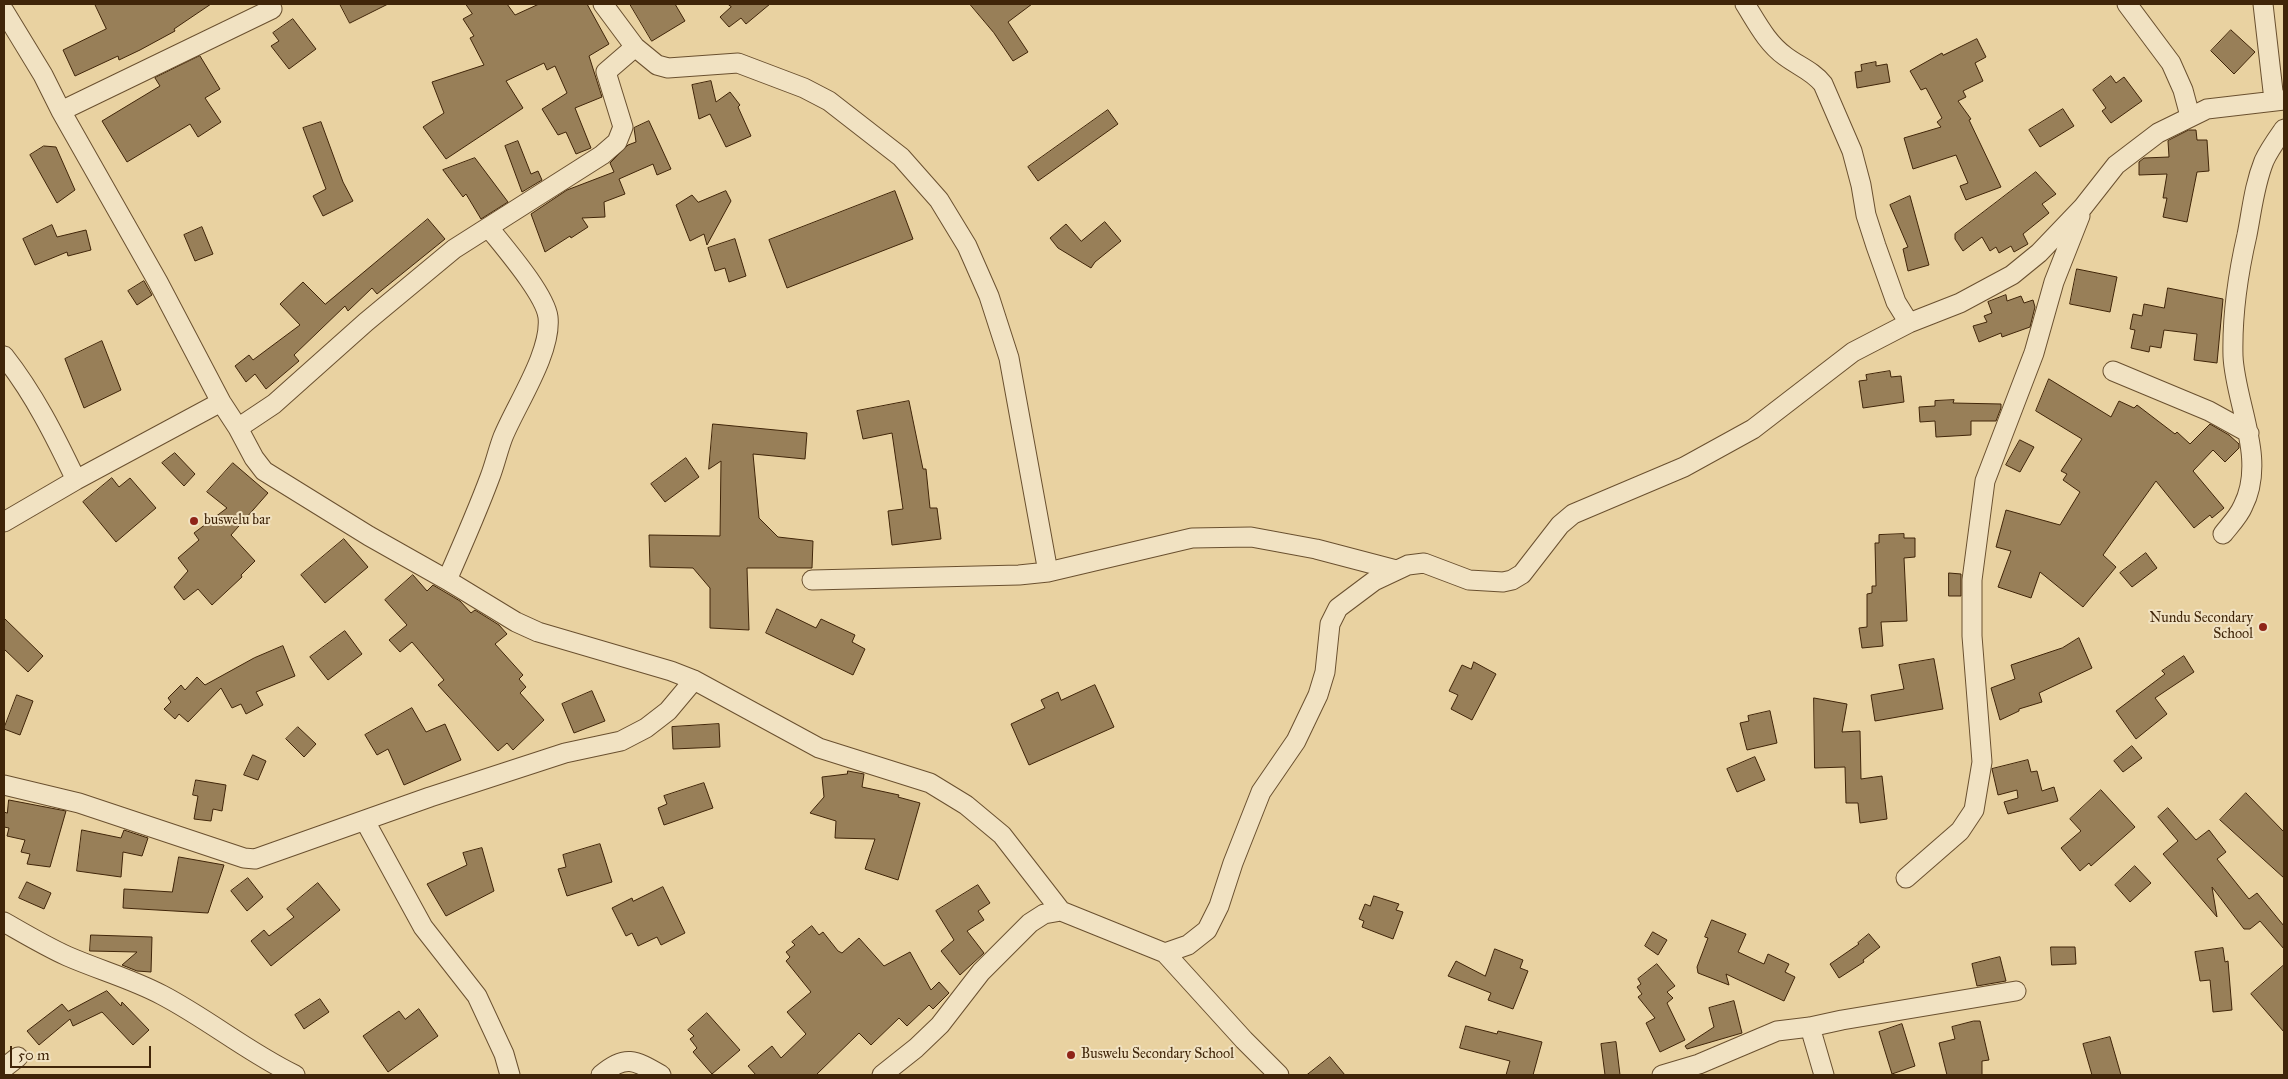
<!DOCTYPE html>
<html>
<head>
<meta charset="utf-8">
<style>
  body { margin:0 }
  #map { position:relative; width:2288px; height:1079px; overflow:hidden; background:#e9d2a1; font-family:"IM FELL Great Primer",serif }
  canvas { display:block }
  .frame { position:absolute; inset:0; border:5px solid #402509; pointer-events:none }
  .scale { position:absolute; left:10px; top:1046px; width:141px; height:22px; box-sizing:border-box; border:2px solid #402509; border-top:0; padding-left:6px; font-size:15px; line-height:18px; white-space:nowrap; color:#402509; -webkit-text-stroke:4px #f1e2c2; paint-order:stroke }
</style>
</head>
<body>
<div id="map">
<canvas width="2288" height="1079"></canvas>
<div class="frame"></div>
<div class="scale">50 m</div>
</div>
<script>
const g = document.querySelector('canvas').getContext('2d');
g.lineJoin = 'round';
function fillPath(path, color) { g.fillStyle = color; g.fill(path, 'evenodd'); }
function stroke(path, color, width, dash) { g.strokeStyle = color; g.lineWidth = width; g.lineCap = dash ? 'butt' : 'round'; g.setLineDash(dash || []); g.stroke(path); }
function drawText(font, color, halo, rows, align = 'center') {
  g.font = font + ' "IM FELL Great Primer",serif'; g.lineWidth = 4; g.setLineDash([]); g.textBaseline = 'middle'; g.strokeStyle = halo; g.fillStyle = color; for (const [text, x, y, turn = 0] of rows) {
    g.save(); g.translate(x, y); g.rotate((+turn || 0) * Math.PI / 180); g.textAlign = isNaN(turn) ? turn : align; if (halo) g.strokeText(text, 0, 0); g.fillText(text, 0, 0); g.restore();
  }
}
const building = new Path2D(`
  M95 4H211L174 29 175 31 140 50 119 60 118 56 75 76 63 50 106 29Z
  M340 4H388L350 23Z
  M466 4H507L515 15 539 4H587L609 44 589 56 602 97 575 108 591 148 576 154 566 132 558 135 542 109 567 93 555 66 547 70 544 63 506 81 523 108 446 159 423 127 444 113 432 82 484 65 470 38 474 36 463 19 472 14Z
  M630 4H675L685 21 652 41Z
  M728 4H770L746 24 741 18 729 27 720 17 731 7Z
  M970 4H1032L1008 22 1028 52 1013 61 994 33Z
  M293 19 316 49 289 69 271 46 279 41 273 33Z
  M2231 30 2255 52 2234 74 2211 51Z
  M1977 39 1986 57 1975 63 1983 81 1963 91 1966 97 1958 101 1971 119 1969 120 2001 187 1966 200 1960 186 1968 183 1956 155 1913 169 1904 138 1941 127 1937 122 1942 118 1926 88 1921 90 1910 71 1942 53 1943 55Z
  M200 56 220 89 205 98 221 122 198 137 190 124 127 162 102 121 160 86 155 78Z
  M1876 62V66L1887 64 1890 82 1857 88 1855 72 1862 71 1861 65Z
  M2111 76 2116 83 2124 77 2142 101 2111 123 2102 111 2106 108 2093 90Z
  M711 81 716 102 730 92 740 105 738 107 751 136 726 147 710 114 699 119 692 85Z
  M2063 109 2074 126 2040 147 2029 130Z
  M1108 110 1118 124 1038 181 1028 167Z
  M649 121 671 169 657 175 653 164 619 179 625 194 604 202 605 217 582 218 588 227 571 238 570 236 545 252 531 214 567 190 614 172 610 163 628 145 636 142 634 128Z
  M321 122 343 182 353 201 323 216 313 196 326 189 303 128Z
  M2189 130H2196L2197 140H2207L2209 171 2197 172 2187 222 2163 217 2167 198H2163L2167 174 2139 175V162L2144 158 2169 157 2168 141Z
  M518 141 531 174 538 171 542 180 522 192 505 146Z
  M44 146 56 147 75 190 57 203 30 155Z
  M475 158 508 202 481 219 466 194 463 197 443 170Z
  M2036 172 2056 194 2042 204 2049 213 2023 234 2028 244 2014 252 2011 246 1999 253 1996 247 1990 251 1982 237 1963 251 1955 239V234Z
  M726 191 731 201 707 245 704 234 690 241 676 205 692 195 698 202Z
  M895 191 913 239 787 288 769 240Z
  M1910 196 1929 265 1908 271 1903 249 1908 247 1890 205Z
  M428 219 445 239 377 294 372 288 348 311 345 306 294 355 299 361 266 389 255 374 246 382 235 366 249 355 253 360 300 325 280 304 303 282 325 304Z
  M1105 222 1121 241 1095 262 1091 268 1058 248 1050 238 1066 224 1081 241Z
  M52 225 57 237 86 230 91 250 68 256 67 252 35 265 23 239Z
  M202 227 213 254 195 261 184 235Z
  M735 239 746 276 729 282 725 268 715 271 708 248Z
  M2077 269 2117 277 2110 312 2070 304Z
  M144 281 152 295 137 305 128 291Z
  M2168 288 2223 299 2217 363 2194 360 2197 334 2164 330 2161 348 2150 346 2149 352 2131 348 2135 330 2130 329 2133 314 2142 316 2144 304 2164 308Z
  M2006 295 2007 301 2021 296 2024 303 2033 300 2035 307 2030 327 2002 337 2001 333 1979 342 1973 326 1987 322 1984 316 1992 313 1988 302Z
  M102 341 121 390 84 408 65 359Z
  M1890 371 1891 377 1901 376 1904 402 1863 408 1859 381 1867 380 1866 375Z
  M2049 379 2111 417 2119 401 2134 408 2137 405 2175 434 2177 432 2190 444 2210 424 2229 435 2239 444V448L2225 462 2213 450 2193 471 2224 508 2212 518 2210 515 2194 528 2156 481 2103 555 2116 567 2083 607 2040 572 2031 598 1998 587 2011 551 1996 547 2006 510 2060 525 2080 492 2063 480 2067 474 2061 471 2082 439 2036 411Z
  M1954 400 1953 403 2001 404V408L1996 421H1971V435L1936 437 1935 421 1920 422 1919 407 1935 406V401Z
  M909 401 923 469H926L930 508H937L941 539 892 545 888 511 903 509 892 433 863 439 857 411Z
  M713 424 807 433 805 459 753 454 759 518 778 537 813 541 812 568H747L749 630 710 628V588L693 568 650 567 649 535 720 536 721 461 709 469Z
  M2020 440 2034 447 2020 472 2006 465Z
  M175 453 195 474 184 486 162 463Z
  M686 458 699 477 665 502 651 484Z
  M233 463 268 493 231 535 255 561 241 575 242 577 212 605 198 589 184 600 174 587 188 571 178 558 199 540 194 533 227 508 207 492Z
  M112 478 119 487 130 478 156 508 116 542 83 502Z
  M1904 534V538H1915V557L1904 558 1907 621 1881 622 1883 646 1862 648 1859 628 1867 627V594L1872 593V586H1876L1875 543H1879V535Z
  M344 539 368 567 325 603 301 575Z
  M2146 553 2157 568 2132 587 2120 573Z
  M1949 573 1961 574V596H1949Z
  M413 575 427 591 433 585 460 601 471 613 475 610 499 625 507 634 495 644 523 675 519 679 526 687 520 693 544 720 513 750 507 743 498 751 438 685 444 680 412 642 400 652 389 640 407 625 385 600Z
  M777 609 816 628 821 619 855 635 852 642 865 649 853 675 766 633Z
  M4 618 43 656 28 672 4 649Z
  M345 631 362 654 328 680 310 657Z
  M2079 638 2092 668 2039 693 2042 702 2019 709V711L2000 720 1991 688 2015 679 2011 665 2062 648Z
  M283 646 295 676 256 692 263 705 246 714 241 704 232 708 221 688 188 722 179 714 175 719 164 709 171 702 168 698 181 685 185 690 197 677 205 685 254 658Z
  M2184 656 2194 672 2155 698 2167 714 2136 739 2116 711 2165 674 2162 671Z
  M1934 659 1943 709 1875 721 1871 695 1904 689 1899 665Z
  M1474 662 1496 674 1472 720 1451 709 1458 695 1449 691 1462 665 1471 669Z
  M1095 685 1114 727 1029 765 1011 724 1045 708 1041 700 1058 692 1061 700Z
  M592 691 605 721 574 733 562 704Z
  M17 695 33 701 20 735 4 729Z
  M1814 698 1847 704 1842 732 1860 731 1861 779 1882 776 1887 819 1860 823 1858 803H1846L1845 767 1815 768Z
  M412 708 426 732 445 724 461 760 404 785 388 749 377 755 365 735Z
  M1770 711 1777 743 1747 750 1740 723 1749 721 1748 716Z
  M719 724 720 747 673 749 672 727Z
  M298 727 316 744 304 757 286 739Z
  M2132 746 2142 758 2123 772 2114 761Z
  M253 755 266 761 258 780 244 775Z
  M1755 757 1765 780 1737 792 1727 769Z
  M2028 760 2031 772 2037 771 2042 791 2054 787 2058 801 2008 814 2004 802 2018 798 2017 790 1998 795 1992 769Z
  M848 771 864 774 862 787 899 795 898 797 920 803 898 880 865 869 875 839 835 838 836 821 810 813 824 797 822 777 847 774Z
  M196 780 226 785 222 811 213 809 211 821 194 819 198 796 193 795Z
  M704 783 713 808 664 825 658 808 667 804 664 796Z
  M2101 790 2135 827 2091 866 2089 863 2080 871 2061 848 2081 831 2070 819Z
  M2246 793 2284 832V878L2220 820Z
  M9 800 66 811 50 867 27 864 30 854 21 852 25 840 7 836 9 828 4 827V812L7 813Z
  M2168 808 2196 840 2209 830 2226 852 2217 859 2249 899 2257 893 2284 926V949L2260 921 2250 929H2244L2212 887 2217 917 2163 854 2178 841 2158 817Z
  M82 830 121 838 124 830 148 838 142 856 123 852 121 877 77 871Z
  M600 844 612 882 567 896 558 869 566 867 563 855Z
  M482 848 494 891 446 916 427 884 467 865 463 853Z
  M179 857 224 865 208 913 123 908 124 889 172 892Z
  M2135 866 2151 883 2130 902 2115 885Z
  M248 878 263 897 247 911 231 891Z
  M27 882 51 893 44 909 19 898Z
  M318 883 340 910 271 966 251 941 264 930 269 936 294 917 287 909Z
  M978 885 990 903 978 911 984 920 967 931 984 953 960 975 941 951 954 940 936 911Z
  M663 887 685 933 661 945 657 937 638 946 632 933 626 936 612 908 632 898 633 901Z
  M1374 896 1399 904 1396 910 1403 912 1393 939 1362 927 1364 921 1359 919 1365 904 1370 906Z
  M1712 920 1746 934 1738 952 1764 964 1768 954 1789 964 1785 972 1795 977 1784 1001 1726 974 1729 985 1698 973 1697 967 1708 938 1705 937Z
  M812 926 819 935 823 932 838 951 842 953 859 938 884 966 910 952 931 990 939 982 949 993 933 1009 929 1005 907 1026 899 1018 871 1045 859 1033 816 1075H756L748 1066 772 1046 781 1058 806 1034 787 1012 811 992 786 961 790 957 786 952 795 945 792 942Z
  M1653 932 1667 940 1658 955 1645 946Z
  M1869 934 1880 947 1863 960 1864 962 1839 978 1830 964 1859 944 1858 943Z
  M91 935 152 937 151 972 137 971 122 965 137 952 90 951Z
  M2051 947H2075L2076 964 2052 965Z
  M2223 948 2225 962 2228 961 2232 1010 2213 1012 2210 980 2200 981 2195 952Z
  M1495 949 1523 960 1520 968 1528 971 1513 1009 1488 1000 1491 993 1448 976 1456 961 1485 976Z
  M2000 957 2006 981 1977 986 1972 964Z
  M1657 964 1675 986 1667 992 1673 998 1667 1003 1685 1040 1660 1052 1646 1023 1655 1018 1638 997 1642 994 1637 987 1641 984 1638 979Z
  M2284 965V1032L2251 994Z
  M107 991 121 1006 122 1002 149 1030 133 1045 102 1012 73 1026 70 1019 39 1045 27 1031 62 1004 68 1011Z
  M320 999 329 1012 304 1029 295 1015Z
  M1734 1001 1742 1033 1687 1049 1685 1046 1714 1027 1709 1008Z
  M419 1009 438 1036 388 1072 363 1036 399 1011 405 1019Z
  M707 1013 740 1050 712 1074 693 1052 697 1048 690 1039 694 1036 688 1030Z
  M1974 1021H1980L1989 1060 1982 1061V1075H1947L1939 1043 1955 1039 1952 1027Z
  M1902 1024 1915 1066 1892 1074 1879 1032Z
  M1466 1026 1497 1034 1498 1031 1542 1042 1533 1075H1506L1510 1061 1460 1048Z
  M2110 1037 2121 1075H2092L2083 1044Z
  M1616 1042 1620 1075H1605L1601 1044Z
  M1330 1057 1345 1075H1307Z`);
const minor = new Path2D(`
  M603 4 635 47 657 65 668 68 738 63 804 88 829 101 901 157 939 200 967 246 989 296 1009 358 1048 572
  M1745 4C1757 23 1767 43 1785 56 1798 66 1813 71 1823 84L1852 151 1861 185 1866 215 1876 246 1896 302 1909 323
  M2127 4 2171 63 2183 90 2190 116
  M2263 4 2274 100
  M4 11 43 75 61 111 158 282 221 402 238 428 254 458 264 471 369 536 447 580 516 622 538 632 671 671 694 680 819 748 930 783 966 805 1002 835 1061 911
  M61 111 272 9
  M4 356C34 394 55 436 76 480
  M2113 371 2209 411 2249 433
  M238 428 274 404 366 322 454 249 602 155 617 142 623 127 606 72 635 47
  M4 522 76 480 221 402
  M2223 534C2230 525 2239 516 2243 506 2267 459 2235 403 2233 356 2232 316 2238 274 2247 235 2252 210 2254 186 2264 161 2269 150 2277 139 2284 129
  M447 580C462 546 477 512 490 477 495 464 498 450 503 437 516 405 552 352 548 317 545 294 504 247 489 228
  M812 580 1019 575 1048 572 1192 538 1251 537 1316 549 1396 570
  M4 785 79 803 244 858 255 859 430 797 565 753 621 741 646 728 668 711 694 680
  M365 821 423 927 477 996 504 1054 510 1075
  M1906 878 1960 831 1974 810 1982 762 1972 636V580L1985 481 2034 353 2054 282 2080 216
  M4 922C25 934 45 946 67 956 99 970 132 979 162 995 208 1019 249 1053 295 1075
  M1165 953 1244 1040 1279 1075
  M1810 1027 1824 1075
  M4 1068 18 1057
  M601 1075C625 1054 635 1060 661 1075
  M882 1075 916 1048 940 1025 981 972 1030 923 1044 914 1061 911 1165 953 1188 945 1207 930 1219 906 1233 863 1261 792 1296 741 1318 695 1325 672 1330 624 1338 608 1374 581 1408 565 1424 563 1469 580 1503 582 1512 580 1522 574 1560 525 1573 514 1684 467 1753 429 1853 352 1909 323 1960 303 2012 275 2039 253 2083 207 2116 165 2158 133 2207 109 2284 100
  M1662 1075 1699 1064 1777 1031 1810 1027 1842 1020 2016 991`);
const markers = [
  [194,521,5,"#8f2418"],
  [2263,627,5,"#8f2418"],
  [1071,1055,5,"#8f2418"]
];
const poiNames = [
  ["buswelu bar",204,521],
  ["Nundu Secondary",2253,619,"right"],
  ["School",2253,635,"right"],
  ["Buswelu Secondary School",1081,1055]
];
fillPath(building, '#987f58');
stroke(building, '#402509', 1);
stroke(minor, '#6a502f', 21);
stroke(minor, '#f1e2c2', 19);
for (const [x, y, r, color] of markers) { const dot = new Path2D(); dot.arc(x, y, r, 0, 2 * Math.PI); g.fillStyle = color; g.fill(dot); stroke(dot, '#f1e2c2', 2); }
drawText('14px', '#402509', '#f1e2c2', poiNames, 'left');
</script>
</body>
</html>
